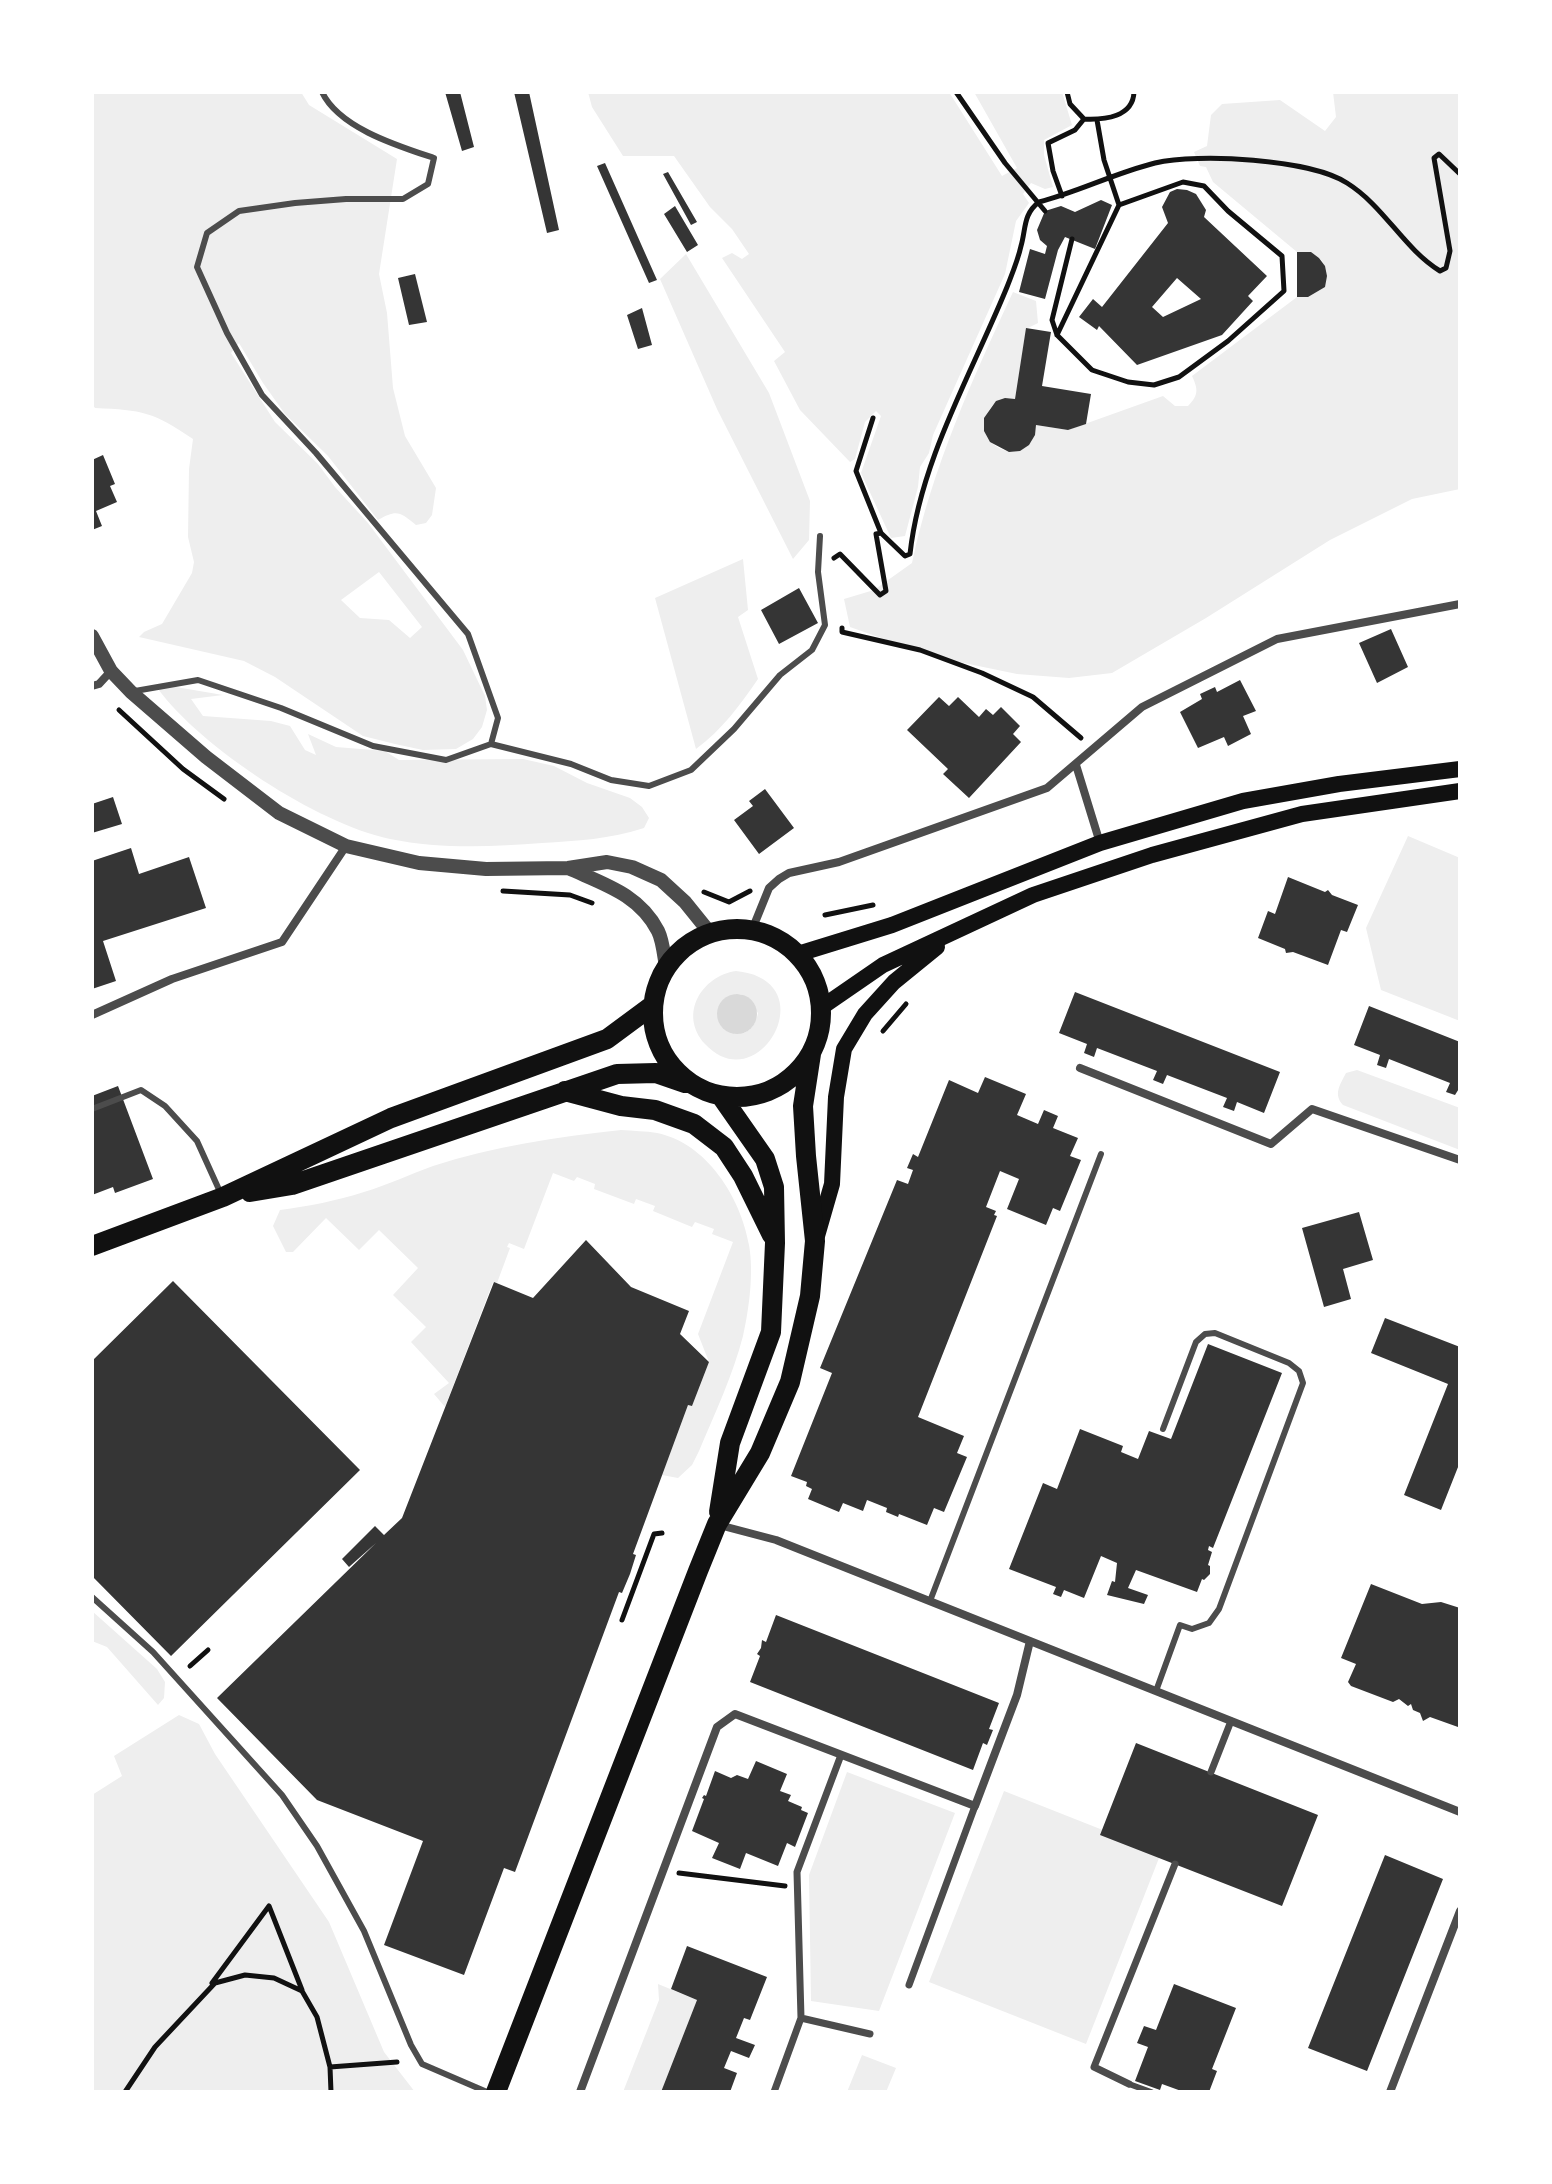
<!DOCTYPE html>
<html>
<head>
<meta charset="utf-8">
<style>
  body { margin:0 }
  #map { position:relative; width:1552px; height:2184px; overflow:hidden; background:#fff; font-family:"Golos Text",sans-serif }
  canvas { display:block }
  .frame { position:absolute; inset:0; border:94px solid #fff; pointer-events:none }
</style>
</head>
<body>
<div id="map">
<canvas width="1552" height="2184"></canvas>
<div class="frame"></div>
</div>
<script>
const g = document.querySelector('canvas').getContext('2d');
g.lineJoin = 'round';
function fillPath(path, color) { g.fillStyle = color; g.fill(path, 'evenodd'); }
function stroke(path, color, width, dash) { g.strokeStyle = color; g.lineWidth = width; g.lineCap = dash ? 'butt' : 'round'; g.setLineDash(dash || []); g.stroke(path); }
const green = new Path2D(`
  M92 92H301L309 105 397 159 379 274 387 313 393 388 405 436 436 488 432 515 426 523 416 525C400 512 397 509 378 520L328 456 285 414 263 383 239 343 231 353 275 422 318 464 335 487 368 523 463 650 485 696 487 710 482 727 473 739 456 749 423 750 395 744 363 736 275 677 244 661 139 637 144 632 162 624 192 573 194 562 188 537 189 469 193 439C153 412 143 410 95 408L92 404ZM379 572 422 627 410 638 389 620 360 618 341 600Z
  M588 92H949L1002 176 1017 168 974 92H1062L1072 125 1044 140V155L1053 187 1045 189 1031 183 1023 194 1029 203 1016 221 1005 274 933 435 929 453 920 467 918 487 905 536 891 538 861 473 881 416 876 411 865 422 855 459 850 462 800 410 774 361 785 352 722 258 732 253 742 259 749 254 732 229 710 207 674 156H623L592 107Z
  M1333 92H1460V489L1412 499 1330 540 1206 618 1112 673 1069 678 1017 674 935 657 850 627 844 599 874 590 912 563C932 468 972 380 1013 292L1036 301 1038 323 1026 329 1015 399C1005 398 998 398 992 406 961 444 1032 476 1036 425L1068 430 1163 396 1175 406H1188C1199 395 1198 389 1192 376L1297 297H1308L1324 287C1330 263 1321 252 1297 252L1213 182 1206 167 1200 166 1194 152 1207 146 1211 115 1222 104 1280 100 1325 131 1336 117Z
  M686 254 769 393 810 501 809 540 793 559 717 409 660 279Z
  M743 559 748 610 738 617 758 679C740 705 722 730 696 749L655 598Z
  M170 686 223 695 191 699 203 716 271 721 290 726 305 750 316 755 308 734 336 747 385 751 399 760 523 759 554 766 587 783 630 798 642 807 649 818 644 828C610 839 577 841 542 843 491 847 440 849 390 839 316 823 202 748 158 689Z
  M1408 836 1460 858V1021L1381 990 1366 928Z
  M736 971C827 980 759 1102 705 1044 678 1014 702 976 736 971ZM741 994 758 1013C755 1028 748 1034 734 1034L717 1015C720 1001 727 995 741 994Z
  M1357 1070 1460 1108V1150L1343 1105C1333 1094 1340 1085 1346 1073Z
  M621 1130C633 1131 646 1131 657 1133 707 1143 741 1198 749 1245 754 1273 749 1309 743 1336 733 1375 715 1413 699 1451L692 1465 678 1478 662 1475 688 1405 692 1406 709 1362 698 1334 733 1242 712 1234 714 1229 695 1222 692 1227 653 1211 655 1206 636 1199 634 1204 594 1189 595 1184 577 1177 574 1181 553 1173 524 1249 509 1243 507 1247 510 1248 497 1283 493 1282 445 1407 434 1394 449 1383 411 1342 426 1327 393 1295 418 1268 379 1230 359 1250 326 1218 293 1252H286L273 1226 280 1210C309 1206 336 1201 364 1192 388 1185 410 1174 433 1166 494 1146 557 1137 621 1130Z
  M92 1611 157 1669 165 1682 164 1698 158 1705 107 1647 92 1641Z
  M179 1715 199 1724 215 1754 329 1922 384 2052 415 2092H92V1795L122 1776 114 1756Z
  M847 1772 955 1813 879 2011 811 2001 809 1875Z
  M1004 1791 1161 1853 1086 2044 929 1982Z
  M658 1984 697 2000 661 2092H623L659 2000Z
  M862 2055 896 2068 886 2092H847Z`);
const water = new Path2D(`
  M717 1014a20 20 0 1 1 40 0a20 20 0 1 1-40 0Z`);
const building = new Path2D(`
  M445 92H460L474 147 462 151Z
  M514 92H529L559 230 547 233Z
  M605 163 657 280 649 283 597 166Z
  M668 172 697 222 691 225 663 174Z
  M1177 189 1187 190 1196 194 1206 210 1204 217 1267 276 1248 296 1253 301 1222 335 1137 365 1099 326 1097 330 1079 317 1093 299 1102 307 1168 223 1162 207 1170 192ZM1177 278 1201 299 1163 317 1152 307Z
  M1101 200 1112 205 1095 249 1065 237 1058 250 1045 299 1019 292 1030 249 1045 254 1047 246 1040 240 1037 230 1045 211 1061 206 1075 212Z
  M675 206 698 245 687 252 664 214Z
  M1297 252H1311L1319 258 1325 266 1327 276 1325 287 1308 297H1297Z
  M415 274 427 322 409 325 398 278Z
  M642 308 652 345 638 349 627 315Z
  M1026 328 1051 332 1042 386 1091 394 1086 424 1068 430 1036 425 1035 435 1029 445 1020 451 1009 452 990 442 984 431V418L996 401 1005 398 1015 399Z
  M103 455 115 484 110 486 117 502 96 511 102 526 92 530V460Z
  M799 588 818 623 779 644 761 610Z
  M1391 629 1408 667 1377 683 1359 643Z
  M1240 680 1256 711 1243 716 1251 734 1228 746 1224 737 1198 748 1180 712 1202 699 1200 694 1215 687 1217 692Z
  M939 697 949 706 958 697 979 717 986 709 993 715 1001 707 1020 726 1013 734 1021 742 969 798 943 774 948 769 907 730Z
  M765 789 794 828 759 854 734 820 753 806 749 801Z
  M113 797 122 824 92 833V804Z
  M131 848 139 874 189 857 206 908 103 941 116 981 92 989V861Z
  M1288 877 1325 892 1328 890 1332 895 1358 905 1347 932 1341 930 1328 965 1293 952 1286 953 1285 949 1258 938 1268 911 1275 914Z
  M1075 992 1280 1072 1264 1113 1237 1102 1234 1111 1223 1107 1227 1098 1167 1075 1163 1084 1153 1080 1157 1071 1097 1048 1094 1057 1084 1053 1087 1044 1059 1033Z
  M1369 1006 1460 1042V1087L1455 1095 1446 1092 1450 1083 1389 1059 1386 1068 1377 1065 1380 1055 1354 1045Z
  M985 1077 1026 1094 1017 1115 1038 1124 1044 1110 1058 1116 1053 1128 1078 1138 1070 1156 1081 1160 1060 1211 1053 1208 1046 1225 1007 1209 1019 1179 1000 1171 986 1207 996 1211 994 1215 997 1216 918 1417 964 1436 957 1453 967 1457 944 1512 934 1508 927 1525 899 1514 898 1517 886 1512 887 1508 867 1500 863 1511 843 1503 839 1512 808 1499 812 1489 806 1486 807 1482 791 1476 832 1373 820 1368 897 1180 908 1184 913 1170 907 1168 913 1154 918 1157 949 1080 978 1093Z
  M118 1086 153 1179 115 1193 113 1187 92 1195V1140L94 1139 92 1132V1096Z
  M1359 1212 1373 1260 1343 1269 1351 1299 1324 1307 1302 1228Z
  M586 1240 631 1287 689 1311 680 1334 709 1362 692 1406 688 1405 633 1554 636 1555 630 1574 622 1593 619 1592 515 1872 504 1868 464 1975 384 1945 423 1841 317 1800 217 1698 376 1543 349 1567 342 1559 375 1526 384 1535 402 1518 494 1282 533 1298Z
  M173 1281 360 1470 171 1656 92 1576V1361Z
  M1385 1318 1460 1347V1462L1441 1510 1404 1495 1448 1384 1371 1353Z
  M1208 1344 1282 1373 1213 1548 1209 1546 1208 1550 1212 1552 1208 1565 1210 1566V1574L1204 1580 1202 1579 1197 1592 1136 1570 1128 1588 1148 1595 1144 1604 1107 1595 1112 1581 1115 1582 1117 1563 1101 1556 1084 1598 1064 1590 1061 1597 1053 1594 1056 1587 1009 1569 1043 1483 1057 1489 1080 1429 1123 1446 1121 1452 1138 1459 1149 1431 1171 1439Z
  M1371 1584 1422 1604 1441 1602 1460 1608 1458 1727 1430 1717 1423 1721 1420 1713 1413 1710 1411 1704 1408 1706 1399 1699 1393 1702 1351 1686 1348 1682 1356 1664 1341 1658Z
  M776 1615 999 1703 989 1729 993 1730 987 1745 983 1743 973 1770 750 1682 760 1656 757 1654 761 1648 762 1640 766 1642Z
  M1136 1743 1318 1815 1282 1906 1100 1835Z
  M756 1761 787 1774 780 1791 791 1795 788 1801 802 1807 801 1810 808 1813 795 1847 787 1843 778 1866 746 1853 740 1869 712 1858 719 1843 692 1831 704 1799 702 1798 704 1795 706 1796 715 1771 731 1778 737 1775 748 1779Z
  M1385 1855 1443 1879 1367 2071 1308 2048Z
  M687 1946 767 1977 750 2020 744 2018 736 2038 755 2045 749 2058 731 2051 724 2068 737 2073 730 2092H661L697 2000 671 1989Z
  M1174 1984 1236 2008 1212 2069 1217 2071 1209 2092H1184L1162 2084 1160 2090 1135 2081 1148 2047 1137 2043 1144 2026 1156 2030Z`);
const path = new Path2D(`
  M956 92 1005 163 1045 211
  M1067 92 1070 104 1084 119C1105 120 1133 117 1134 92
  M1097 120 1104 160 1119 205
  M1062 196 1053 171 1048 143 1075 130 1084 119
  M1057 335 1119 205 1183 182 1204 186 1228 211 1282 256 1284 291 1228 341 1179 377 1154 385 1128 382 1092 370 1057 335 1052 320 1072 239
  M873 418 856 471 881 533
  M834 558 840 554 880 595 886 591 876 534 881 533 905 556 910 554C920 461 972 373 1007 287 1012 274 1018 260 1021 246 1026 229 1023 214 1039 202 1078 192 1115 173 1155 163 1198 153 1310 159 1347 183 1384 206 1404 249 1440 271L1446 268 1450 251 1434 158 1439 154 1460 174
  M842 628V632L920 650 982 673 1033 697 1081 738
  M119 710 183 769 224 799
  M503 891 570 895 592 903
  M704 892 729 902 750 891
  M825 915 873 905
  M883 1031 906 1004
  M622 1620 654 1534 662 1533
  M190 1666 208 1650
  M679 1873 785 1886
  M212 1983 269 1906 302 1990
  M330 2067 397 2062
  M125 2092 155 2047 215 1983 245 1975 274 1978 302 1991 317 2017 330 2067 331 2092`);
const service = new Path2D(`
  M135 691 198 680 281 708 373 746 446 760 491 744 498 718 468 634 316 453 262 395 227 333 197 267 207 233 239 211 295 203 346 199H403L428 184 434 158C398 146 339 128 322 92
  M491 744 571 764 611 780 649 786 691 770 734 729 780 675 812 650 825 625 818 572 820 536
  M92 1109 141 1090 165 1106 197 1141 221 1194
  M92 1597 153 1652 282 1795 317 1846 364 1931 411 2045 422 2064 487 2092
  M930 1601 1101 1154
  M1156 1691 1180 1625 1192 1629 1209 1623 1219 1609 1303 1383 1299 1371 1289 1363 1215 1333 1205 1334 1196 1342 1163 1429
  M1129 2084 1151 2092`);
const pedestrian = new Path2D(`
  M841 1755 797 1872 801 2018 870 2034
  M1211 1772 1231 1721
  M909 1985 975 1806
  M1129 2084 1094 2067 1175 1864
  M774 2092 801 2018`);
const minor = new Path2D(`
  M92 686 99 684 111 671
  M1076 765 1100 843
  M752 930 769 888 779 879 789 873 839 862 1047 788 1142 707 1277 639 1460 604
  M92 1015 172 979 282 942 346 846
  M1080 1068 1271 1144 1312 1109 1460 1160
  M719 1525 776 1540 1460 1812
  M580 2092 717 1727 735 1714 975 1806 1017 1695 1030 1641
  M1390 2092 1460 1911`);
const tertiary = new Path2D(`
  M92 636 111 671 131 692 206 757 279 813 346 846 419 863 486 869 568 868 607 862 632 867 661 880 685 902 710 933
  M568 868C603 884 639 894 658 931 663 941 664 956 666 967`);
const secondary = new Path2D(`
  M798 954 892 925 1100 843 1243 801 1339 784 1460 769
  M822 1007 883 965 1033 895 1152 855 1302 814 1460 791
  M817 1236 832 1184 836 1097 844 1049 865 1014 894 982 937 947`);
const primary = new Path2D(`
  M653 1013a84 84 0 1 1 168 0a84 84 0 1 1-168 0Z
  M565 1091 621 1106 655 1110 694 1124 724 1147 743 1176 772 1235
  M250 1192 292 1185 617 1074 656 1073 685 1083
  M92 1246 223 1197 391 1118 607 1039 653 1005
  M719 1512 730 1443 771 1332 775 1243 774 1187 765 1159 721 1096
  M496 2092 698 1571 717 1524 760 1453 790 1382 810 1296 815 1241 806 1156 803 1106 811 1054`);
fillPath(green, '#eee');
fillPath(water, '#d9d9d9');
fillPath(building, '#353535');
stroke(path, '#111', 5);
stroke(service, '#4c4c4c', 6);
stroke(pedestrian, '#4c4c4c', 7);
stroke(minor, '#4c4c4c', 8);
stroke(tertiary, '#4c4c4c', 14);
stroke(secondary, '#111', 16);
stroke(primary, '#111', 20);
</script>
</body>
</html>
